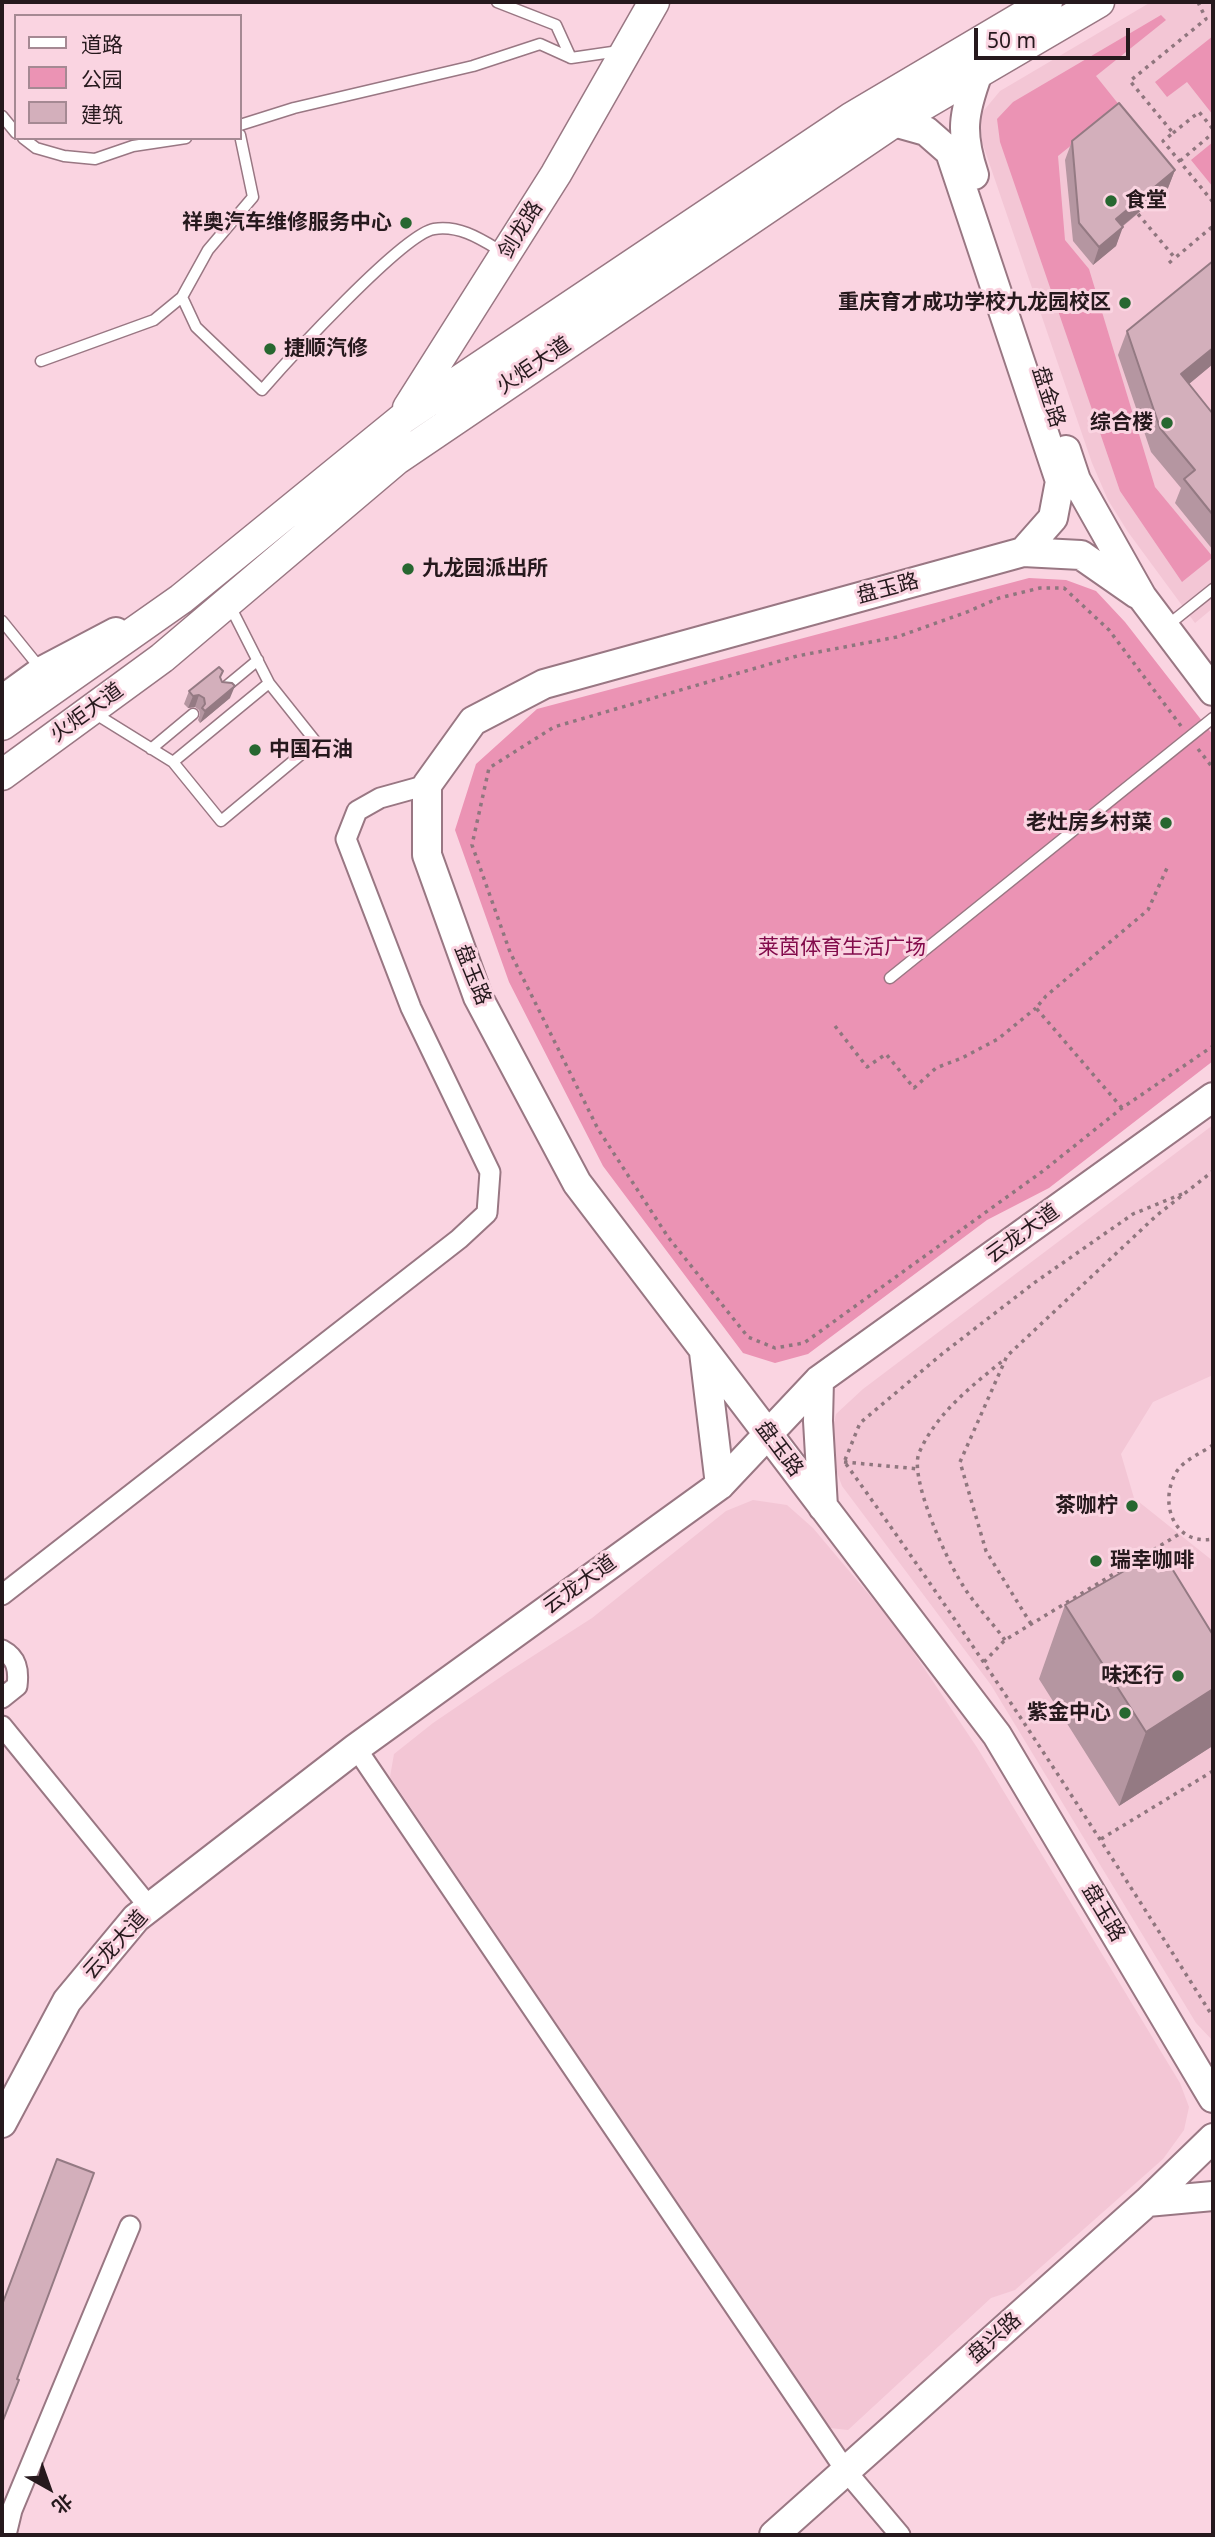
<!DOCTYPE html>
<html>
<head>
<meta charset="utf-8">
<style>
  body { margin:0 }
  #map { position:relative; width:1215px; height:2537px; overflow:hidden; background:#fad4e1; font-family:"Noto Sans","Noto Sans SC",sans-serif }
  canvas { display:block }
  .frame { position:absolute; inset:0; border:4px solid #26191d; pointer-events:none }
  .legend { position:absolute; left:14px; top:14px; width:228px; height:126px; box-sizing:border-box; background:#fad4e1; border:2px solid #a58993; margin:0; padding:9px 12px; list-style:none; font-size:21px; color:#26191d }
  .legend li { display:flex; align-items:center; gap:14px; height:35px }
  .legend b { width:35px; border:2px solid #a58993 }
  .north { position:absolute; left:14px; top:2453px; width:70px; height:70px; -webkit-text-stroke:5px #fad4e1; paint-order:stroke; rotate:140deg; font-size:19px; font-weight:700; line-height:28px; text-align:center; color:#26191d }
  .north::after { content:''; display:block; margin:auto; width:24px; height:32px; background:#26191d; clip-path:polygon(50% 0,100% 100%,50% 72%,0 100%) }
  .scale { position:absolute; left:974px; top:28px; width:156px; height:32px; box-sizing:border-box; border:4px solid #26191d; border-top:0; padding-left:9px; font-size:21px; line-height:24px; white-space:nowrap; color:#26191d; -webkit-text-stroke:5px #fad4e1; paint-order:stroke }
</style>
</head>
<body>
<div id="map">
<canvas width="1215" height="2537"></canvas>
<div class="frame"></div>
<ul class="legend">
<li><b style="height:9px;background:#fff"></b>道路</li>
<li><b style="height:19px;background:#eb93b4"></b>公园</li>
<li><b style="height:19px;background:#d3afbb"></b>建筑</li>
</ul>
<div class="north">北</div>
<div class="scale">50 m</div>
</div>
<script>
const g = document.querySelector('canvas').getContext('2d');
g.lineJoin = 'round';
function fillPath(path, color) { g.fillStyle = color; g.fill(path, 'evenodd'); }
function stroke(path, color, width, dash) { g.strokeStyle = color; g.lineWidth = width; g.lineCap = dash ? 'butt' : 'round'; g.setLineDash(dash || []); g.stroke(path); }
function drawText(font, color, halo, rows, align = 'center') {
  g.font = font + ' "Noto Sans","Noto Sans SC",sans-serif'; g.lineWidth = 6; g.setLineDash([]); g.textBaseline = 'middle'; g.strokeStyle = halo; g.fillStyle = color; for (const [text, x, y, turn = 0] of rows) {
    g.save(); g.translate(x, y); g.rotate((+turn || 0) * Math.PI / 180); g.textAlign = isNaN(turn) ? turn : align; if (halo) g.strokeText(text, 0, 0); g.fillText(text, 0, 0); g.restore();
  }
}
const built = new Path2D(`
  M1151 2H1213V608L1195 623 1128 532 1108 500 1092 463 982 142 980 115 1000 91Z
  M1213 1125V1375L1153 1402 1121 1454 1134 1498 1213 1561V2041L1196 2023 991 1685 842 1486 828 1448 836 1414 863 1389Z
  M753 1500 787 1505 813 1528 898 1629 978 1749 1180 2083 1189 2107 1184 2130 1163 2159 1015 2290 991 2298 848 2430 830 2428 390 1777 394 1754 433 1723 508 1672 592 1618 726 1511Z`);
const green = new Path2D(`
  M1161 15 1166 20 1096 76 1120 106 1058 156 1065 240 1089 269 1155 487 1213 557 1182 582 1120 491 1000 142 997 119 1013 102Z
  M1213 36V115L1187 82 1167 97 1155 82Z
  M1213 142V187L1191 160Z
  M1029 578 1066 580 1096 591 1125 622 1213 735V1061L1049 1188 987 1220 808 1354 775 1363 743 1353 603 1166 509 982 455 830 476 764 537 709Z`);
const path = new Path2D(`
  M1198 2 1206 19 1130 81 1173 133 1163 141 1213 202
  M1173 133 1199 112 1213 129
  M1180 161 1213 133
  M1138 214 1175 258 1213 226
  M1169 263 1175 258
  M1181 726 1109 630 1064 588H1040L999 598 967 612 897 637 797 656 554 727 489 768 472 845 510 952 598 1129 668 1237 748 1337 775 1348 804 1343 1043 1171 1122 1108 1213 1046
  M1198 749 1213 768
  M835 1026 867 1067 886 1054 914 1088 936 1068 962 1058 998 1039 1036 1008
  M1122 1108 1036 1008 1046 996 1148 910 1167 868
  M1213 1445C1203 1452 1184 1460 1177 1471 1158 1501 1173 1546 1213 1539
  M845 1460 860 1423 942 1354 1034 1283 1133 1214 1182 1194
  M844 1462 919 1469
  M846 1464C975 1643 1095 1830 1213 2017
  M1031 1624 986 1551 960 1462 1007 1356 1156 1216 1213 1171
  M1005 1640C991 1621 974 1604 962 1584 947 1560 909 1479 919 1453 937 1412 972 1386 1006 1358
  M984 1662 1005 1640 1181 1533
  M1101 1839 1213 1771`);
const lane = new Path2D(`
  M497 2 556 25 571 58 619 51
  M2 116 16 133
  M240 125 294 108 473 66 540 44 571 58
  M23 138 36 148 64 156 95 159 133 146 186 138
  M182 297 196 327 262 390C288 360 403 234 434 229 461 225 482 240 504 253
  M41 361 154 320 182 297 208 250 253 197 240 135
  M2 621 40 668
  M1168 625 1213 589
  M223 689 258 660
  M94 713 173 762 221 821 316 742 269 683 230 606
  M151 749 193 714
  M173 762 269 683
  M890 978 1213 718`);
const street = new Path2D(`
  M2 1595 459 1239 487 1213 490 1172 411 1008 346 839 357 811 380 798 427 785
  M2 1650C17 1658 19 1670 17 1686L2 1698
  M2 1726 150 1908
  M356 1748 846 2471 900 2535
  M6 2535 12 2510 130 2226`);
const secondary = new Path2D(`
  M894 122 926 131 950 152 1060 481 1053 518 1023 552 544 684 473 721 427 785V855L478 997 577 1183 997 1735 1213 2098
  M974 175C960 133 963 114 978 73
  M1066 450 1076 480 1142 597 1213 691
  M1023 552 1081 555 1137 594
  M2 700 42 671 116 632
  M704 1352 720 1485
  M819 1380 818 1421 823 1507
  M2 2123 67 2001 136 1918 356 1748 720 1485 819 1380 1213 1097
  M1147 2202 1213 2196
  M774 2535 1147 2202 1213 2138`);
const primary = new Path2D(`
  M408 408 556 174 654 2
  M2 725 181 599 402 419 851 118 1047 2
  M2 775 162 658 397 459 894 122 1099 2`);
const wall = new Path2D(`
  M1072 141 1175 170 1168 188 1122 227 1116 246 1093 265 1073 241 1065 160Z
  M1213 261V364L1189 384 1213 414V550L1175 503 1181 488 1151 452 1118 355 1127 331Z
  M220 678 230 698 200 723 198 720 200 714 199 710 195 707 188 708 184 704 189 691Z
  M1065 1605 1213 1635V1741L1211 1747 1119 1806 1039 1679Z`);
const shadedWall = new Path2D(`
  M1175 170 1168 188 1109 237 1116 219Z
  M1123 227 1116 246 1093 265 1099 247Z
  M1213 348V364L1172 398 1181 374Z
  M235 686 230 698 200 723 205 711Z
  M199 695 195 707 188 708 193 696Z
  M1213 1689V1741L1211 1747 1119 1806 1146 1732Z`);
const building = new Path2D(`
  M1119 103 1175 170 1116 219 1123 227 1099 247 1079 223 1072 141Z
  M1213 261V348L1181 374 1213 414V515L1184 479 1195 470 1160 428 1127 331Z
  M219 667 223 671 220 677 222 682 232 683 235 686 205 711 202 708 205 704 204 698 199 695 193 696 189 691Z
  M1163 1554 1213 1635V1689L1146 1732 1065 1605 1145 1559Z
  M57 2159 94 2173 17 2379 19 2380 2 2423V2305Z`);
const markers = [
  [1111,201,7,"#276730"],
  [406,223,7,"#276730"],
  [1125,303,7,"#276730"],
  [270,349,7,"#276730"],
  [1167,423,7,"#276730"],
  [408,569,7,"#276730"],
  [255,750,7,"#276730"],
  [1166,823,7,"#276730"],
  [1132,1506,7,"#276730"],
  [1096,1561,7,"#276730"],
  [1178,1676,7,"#276730"],
  [1125,1713,7,"#276730"]
];
const poiNames = [
  ["食堂",1125,201,"left"],
  ["祥奥汽车维修服务中心",392,223],
  ["重庆育才成功学校九龙园校区",1111,303],
  ["捷顺汽修",284,349,"left"],
  ["综合楼",1153,423],
  ["九龙园派出所",422,569,"left"],
  ["中国石油",269,750,"left"],
  ["老灶房乡村菜",1152,823],
  ["茶咖柠",1118,1506],
  ["瑞幸咖啡",1110,1561,"left"],
  ["味还行",1164,1676],
  ["紫金中心",1111,1713]
];
const streetNames = [
  ["剑龙路",521,230,-58],
  ["火炬大道",534,366,-34],
  ["盘金路",1048,397,72],
  ["盘玉路",888,589,-15],
  ["火炬大道",87,713,-36],
  ["盘玉路",472,975,68],
  ["云龙大道",1023,1234,-36],
  ["盘玉路",779,1449,53],
  ["云龙大道",580,1585,-36],
  ["盘玉路",1103,1913,59],
  ["云龙大道",116,1945,-48],
  ["盘兴路",995,2338,-42]
];
const parkNames = [
  ["莱茵体育生活广场",842,948]
];
fillPath(built, '#f3c6d5');
fillPath(green, '#eb93b4');
stroke(lane, '#997783', 13);
stroke(street, '#997783', 23);
stroke(secondary, '#997783', 32);
stroke(primary, '#997783', 33);
stroke(path, '#8f767e', 3.5, [3.5, 5]);
stroke(lane, '#fff', 10);
stroke(street, '#fff', 19);
stroke(secondary, '#fff', 28);
stroke(primary, '#fff', 30);
fillPath(wall, '#b596a1');
fillPath(shadedWall, '#947a83');
fillPath(building, '#d3afbb');
stroke(building, '#947a83', 2);
for (const [x, y, r, color] of markers) { const dot = new Path2D(); dot.arc(x, y, r, 0, 2 * Math.PI); g.fillStyle = color; g.fill(dot); stroke(dot, '#fad4e1', 2.5); }
drawText('bold 21px', '#26191d', '#fad4e1', poiNames, 'right');
drawText('21px', '#26191d', '#fad4e1', streetNames);
drawText('21px', '#830b4b', '#fad4e1', parkNames);
</script>
</body>
</html>
